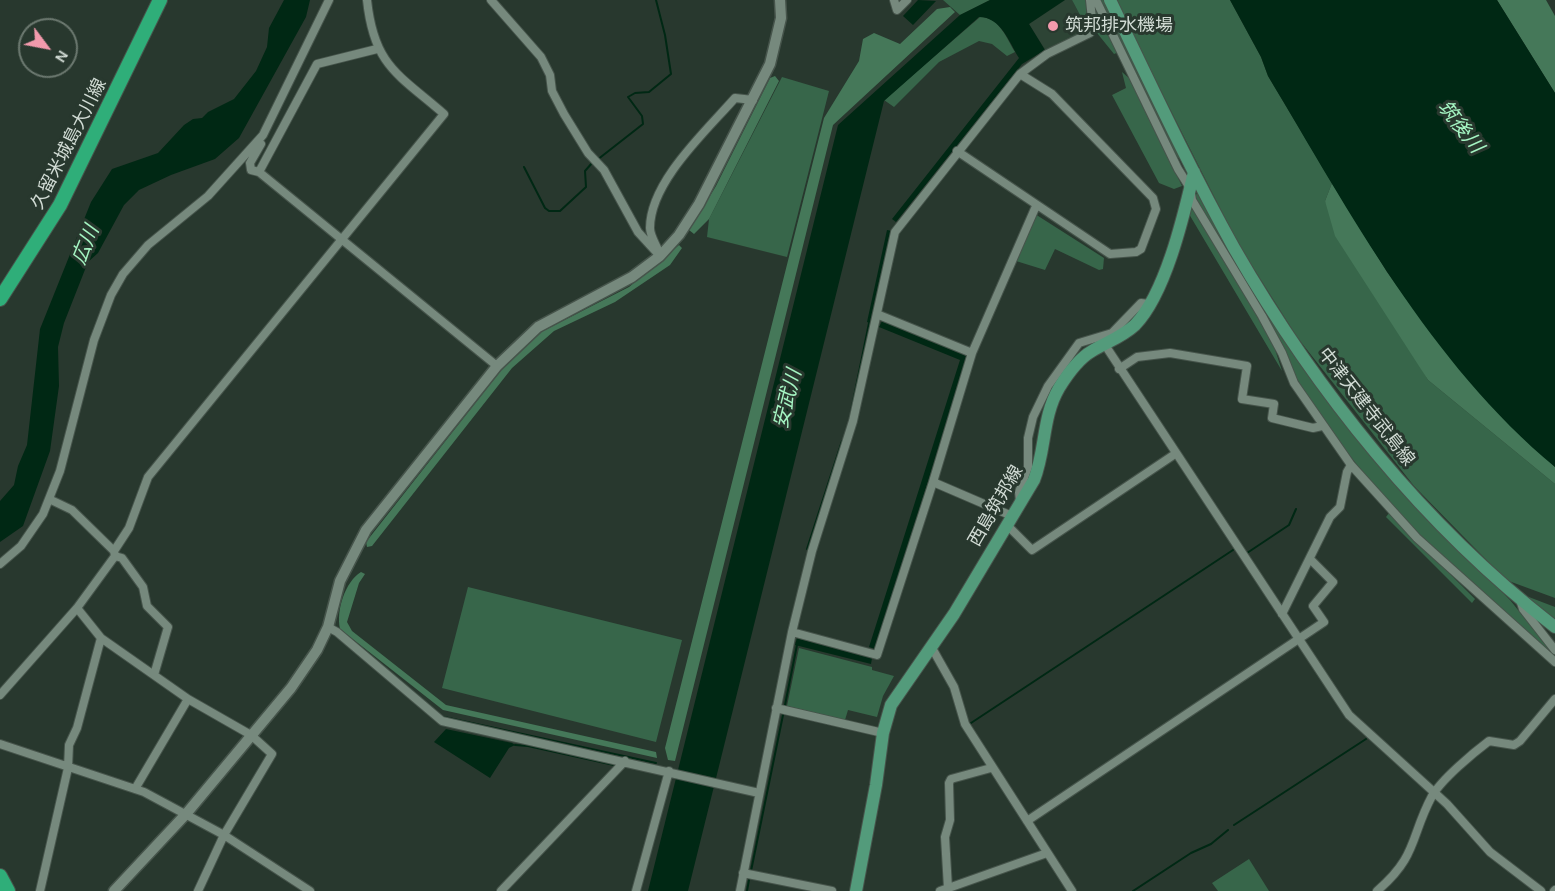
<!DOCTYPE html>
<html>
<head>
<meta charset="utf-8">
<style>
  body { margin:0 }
  #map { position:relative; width:1555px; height:891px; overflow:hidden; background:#28382e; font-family:Karla,sans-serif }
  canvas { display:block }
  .north { position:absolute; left:18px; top:18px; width:60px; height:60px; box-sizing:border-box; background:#28382e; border:2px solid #6c7970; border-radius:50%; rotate:122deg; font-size:16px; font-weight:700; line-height:24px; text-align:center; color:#d1dbd4 }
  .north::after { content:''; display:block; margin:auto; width:21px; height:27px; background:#f29aac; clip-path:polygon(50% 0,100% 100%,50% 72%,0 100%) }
</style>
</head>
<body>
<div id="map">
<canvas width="1555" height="891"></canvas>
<div class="north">N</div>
</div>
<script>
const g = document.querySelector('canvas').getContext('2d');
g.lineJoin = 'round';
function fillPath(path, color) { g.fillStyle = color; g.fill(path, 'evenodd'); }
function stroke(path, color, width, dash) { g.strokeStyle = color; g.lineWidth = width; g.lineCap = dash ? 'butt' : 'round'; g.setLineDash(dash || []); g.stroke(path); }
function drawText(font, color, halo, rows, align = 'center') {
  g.font = font + ' Karla,"Noto Sans JP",sans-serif'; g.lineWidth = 6; g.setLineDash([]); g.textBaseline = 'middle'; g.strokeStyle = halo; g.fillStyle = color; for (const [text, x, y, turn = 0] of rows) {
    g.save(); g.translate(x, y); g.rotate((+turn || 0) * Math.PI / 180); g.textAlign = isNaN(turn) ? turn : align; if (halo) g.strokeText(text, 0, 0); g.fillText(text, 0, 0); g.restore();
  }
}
const built = new Path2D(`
  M1065 0H1072L1087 28 1065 43 1046 51 1029 24Z`);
const green = new Path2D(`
  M943 0H990L960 15Z
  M1072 0H1086L1087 28Z
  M1099 0H1105L1183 160 1182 162 1173 152Z
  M1115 0H1230L1261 57 1268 76 1332 183 1325 201 1428 380 1555 484V598L1506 580 1414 486 1297 337 1238 244Z
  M1094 4 1119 52 1114 54 1097 33Z
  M980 17C999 17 1006 37 1015 52L1007 56 992 44 979 41 939 62 894 107 884 100Z
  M1122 72 1130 79 1182 186 1174 189 1159 183 1112 95 1126 88Z
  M782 77 829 91 787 257 707 237 709 219Z
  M1198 189 1231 251 1404 493 1510 600 1555 656 1483 595 1392 508 1324 424 1295 381 1278 337 1195 198Z
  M1191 204 1272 340 1282 371 1189 214Z
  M1035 214 1104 258 1103 269 1099 270 1055 249 1045 270 1016 261Z
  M1389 513 1475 599 1472 603 1386 517Z
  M468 587 682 640 656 742 442 688Z
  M1521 594 1555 607V619Z
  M799 648 872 667V670L894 676 883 696 877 717 848 710 845 720 787 706Z
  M1249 859 1269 891H1218L1212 883Z`);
const forest = new Path2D(`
  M1497 0H1546L1555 16V93Z
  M950 7 955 12 833 125 675 761 668 760 665 748 824 118 859 61 863 39 874 33 900 44 937 9Z
  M775 76 779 81 709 219 694 234 689 230 716 186 770 78Z
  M1332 183 1387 272 1440 344 1555 467V484L1428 380 1335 236 1325 201Z
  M679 245 682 248 670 265 615 302 554 331 512 368 372 546 367 547 366 542 506 364 539 333 629 287Z
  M361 572 365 574 359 583 347 622 352 631 446 705 656 752 657 758 443 710 340 629C336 610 345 582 361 572Z`);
const water = new Path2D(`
  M284 0H310L306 17 239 138 215 159 171 175 139 190 124 205 98 253 88 262 64 323 58 347 59 386 50 451 23 526 0 542V501L14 485 18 466 27 445 40 329 91 202 112 169 158 153 184 125 193 119 202 118 208 112 234 99 256 71 267 47 269 28Z
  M918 0 936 1 913 25 903 16Z
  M990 0H1065L1029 24 1045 50 1022 64 896 222 892 219 1019 58C1009 42 1001 17 979 17L884 101 688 891H648L838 125 960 15Z
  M1230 0H1497L1555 93V467C1430 363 1350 213 1268 76L1261 57Z
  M887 230 892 231 872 324 867 322Z
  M882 321 968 356 875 649 869 647 960 360 879 327Z
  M797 638 872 658 871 664 795 645Z
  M446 729 512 743 515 745 509 748 490 778 434 742Z`);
const stream = new Path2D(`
  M597 160 643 124 642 116 628 97 635 93 649 92 671 74 665 35 656 0
  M524 167 545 208 549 211H560L586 187 585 171 592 163
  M1080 238 1107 256
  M851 412 869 323
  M807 549 842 441
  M1247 553 1289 525 1296 509
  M785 705 797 645
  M444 717 656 763
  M971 723 1233 550
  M515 745 528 746 614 765
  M1234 825 1366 739
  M751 871 783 715
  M747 891 749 880
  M1133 891 1191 853 1211 844 1228 830`);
const minor = new Path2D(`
  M491 0 541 57 550 75 552 91 564 114 588 153 604 170 638 232 660 256
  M894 0 897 10 907 0
  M1096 0 1178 169 1190 188 1192 200 1262 316 1282 353 1294 383 1351 465 1417 538 1555 662
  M1020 74 1047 54 1090 33 1093 28 1090 0
  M261 144 250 163 251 170 259 172 497 366
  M259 172 317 64 377 49
  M658 250C655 243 650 235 650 228 650 182 706 131 735 98L753 100
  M879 315 972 353
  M1105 345 1349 715 1447 804 1490 852 1541 891
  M1119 369 1137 357 1170 353 1247 366 1242 399 1274 404 1272 418 1313 428 1322 426
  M1020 502 1019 492 1028 467V438L1033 417 1048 386 1079 343 1112 333 1141 303 1149 304
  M1012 516 933 482 972 353 1036 206
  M1007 525 1032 550 1175 454
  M114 551 129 528 148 477 444 114C398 74 374 66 367 0
  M115 556 122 558 143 587 147 606 168 627 154 675
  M0 564 21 546 43 514 60 471 94 340 111 295 123 274 148 245 208 196 263 135 329 0
  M1520 600 1523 609 1555 650
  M1282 614 1330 517 1340 507 1347 472 1351 465
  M328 627 337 632 442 721 759 793
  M792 632 877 655 933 482
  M101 638 188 699 251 735 272 754 224 835 198 891
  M932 648 954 687 965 724 1072 891
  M0 695 77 608
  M776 708 883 733
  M0 744 144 792 224 835 310 891
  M135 789 188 699
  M1027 821 1324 622 1313 606 1333 582 1310 559
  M743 873 832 891
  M948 888 945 837 950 820 949 783 951 779 991 768
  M40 891 68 768 69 745 77 728 101 638 77 608 115 556 114 551 72 510 49 499
  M501 891 625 761
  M636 891 669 771
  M740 891 792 632 812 551 853 421 895 232 1020 74 1052 94 1153 198 1156 209 1141 249 1136 252 1110 254 957 151
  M940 891 1047 853
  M1377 891C1418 856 1410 837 1432 796 1442 779 1473 753 1489 741L1514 745 1520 741 1555 699
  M1554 891 1555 890`);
const tertiary = new Path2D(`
  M114 891 186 814 291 688 317 650 328 627 340 581 366 530 497 366 538 327 632 277 660 256 679 235 699 204 770 64 781 18 780 0`);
const secondary = new Path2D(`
  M1110 0C1150 83 1189 167 1234 248 1316 391 1424 526 1555 627
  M856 891 876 785 883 733 891 705 954 614 1034 480C1046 450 1042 417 1059 388 1067 375 1078 359 1092 351 1107 342 1122 337 1135 325 1166 293 1184 214 1194 172`);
const primary = new Path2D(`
  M0 299 60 205 160 0
  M0 876 8 891`);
const markers = [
  [1053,26,6,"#f29aac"]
];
const poiNames = [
  ["筑邦排水機場",1065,26]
];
const streetNames = [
  ["久留米城島大川線",69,144,-63],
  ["中津天建寺武島線",1366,407,52],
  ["西島筑邦線",996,506,-60]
];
const waterNames = [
  ["筑後川",1460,127,52],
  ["広川",86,245,-68],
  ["安武川",788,399,-76]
];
fillPath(built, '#2d4435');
fillPath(green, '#37664a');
fillPath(forest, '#457859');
fillPath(water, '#002814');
stroke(stream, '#002814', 2);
stroke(minor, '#46544b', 10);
stroke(tertiary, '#46544b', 13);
stroke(secondary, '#46544b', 14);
stroke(primary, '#46544b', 16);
stroke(minor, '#76897d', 8);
stroke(tertiary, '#76897d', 10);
stroke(secondary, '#539b7b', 12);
stroke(primary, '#2fae79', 14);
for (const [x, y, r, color] of markers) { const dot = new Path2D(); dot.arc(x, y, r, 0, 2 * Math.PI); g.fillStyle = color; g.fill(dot); stroke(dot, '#28382e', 2); }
drawText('18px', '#d1dbd4', '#28382e', poiNames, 'left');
drawText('18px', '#d1dbd4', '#28382e', streetNames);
drawText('italic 20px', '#a5f5c3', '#28382e', waterNames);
</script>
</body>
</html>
